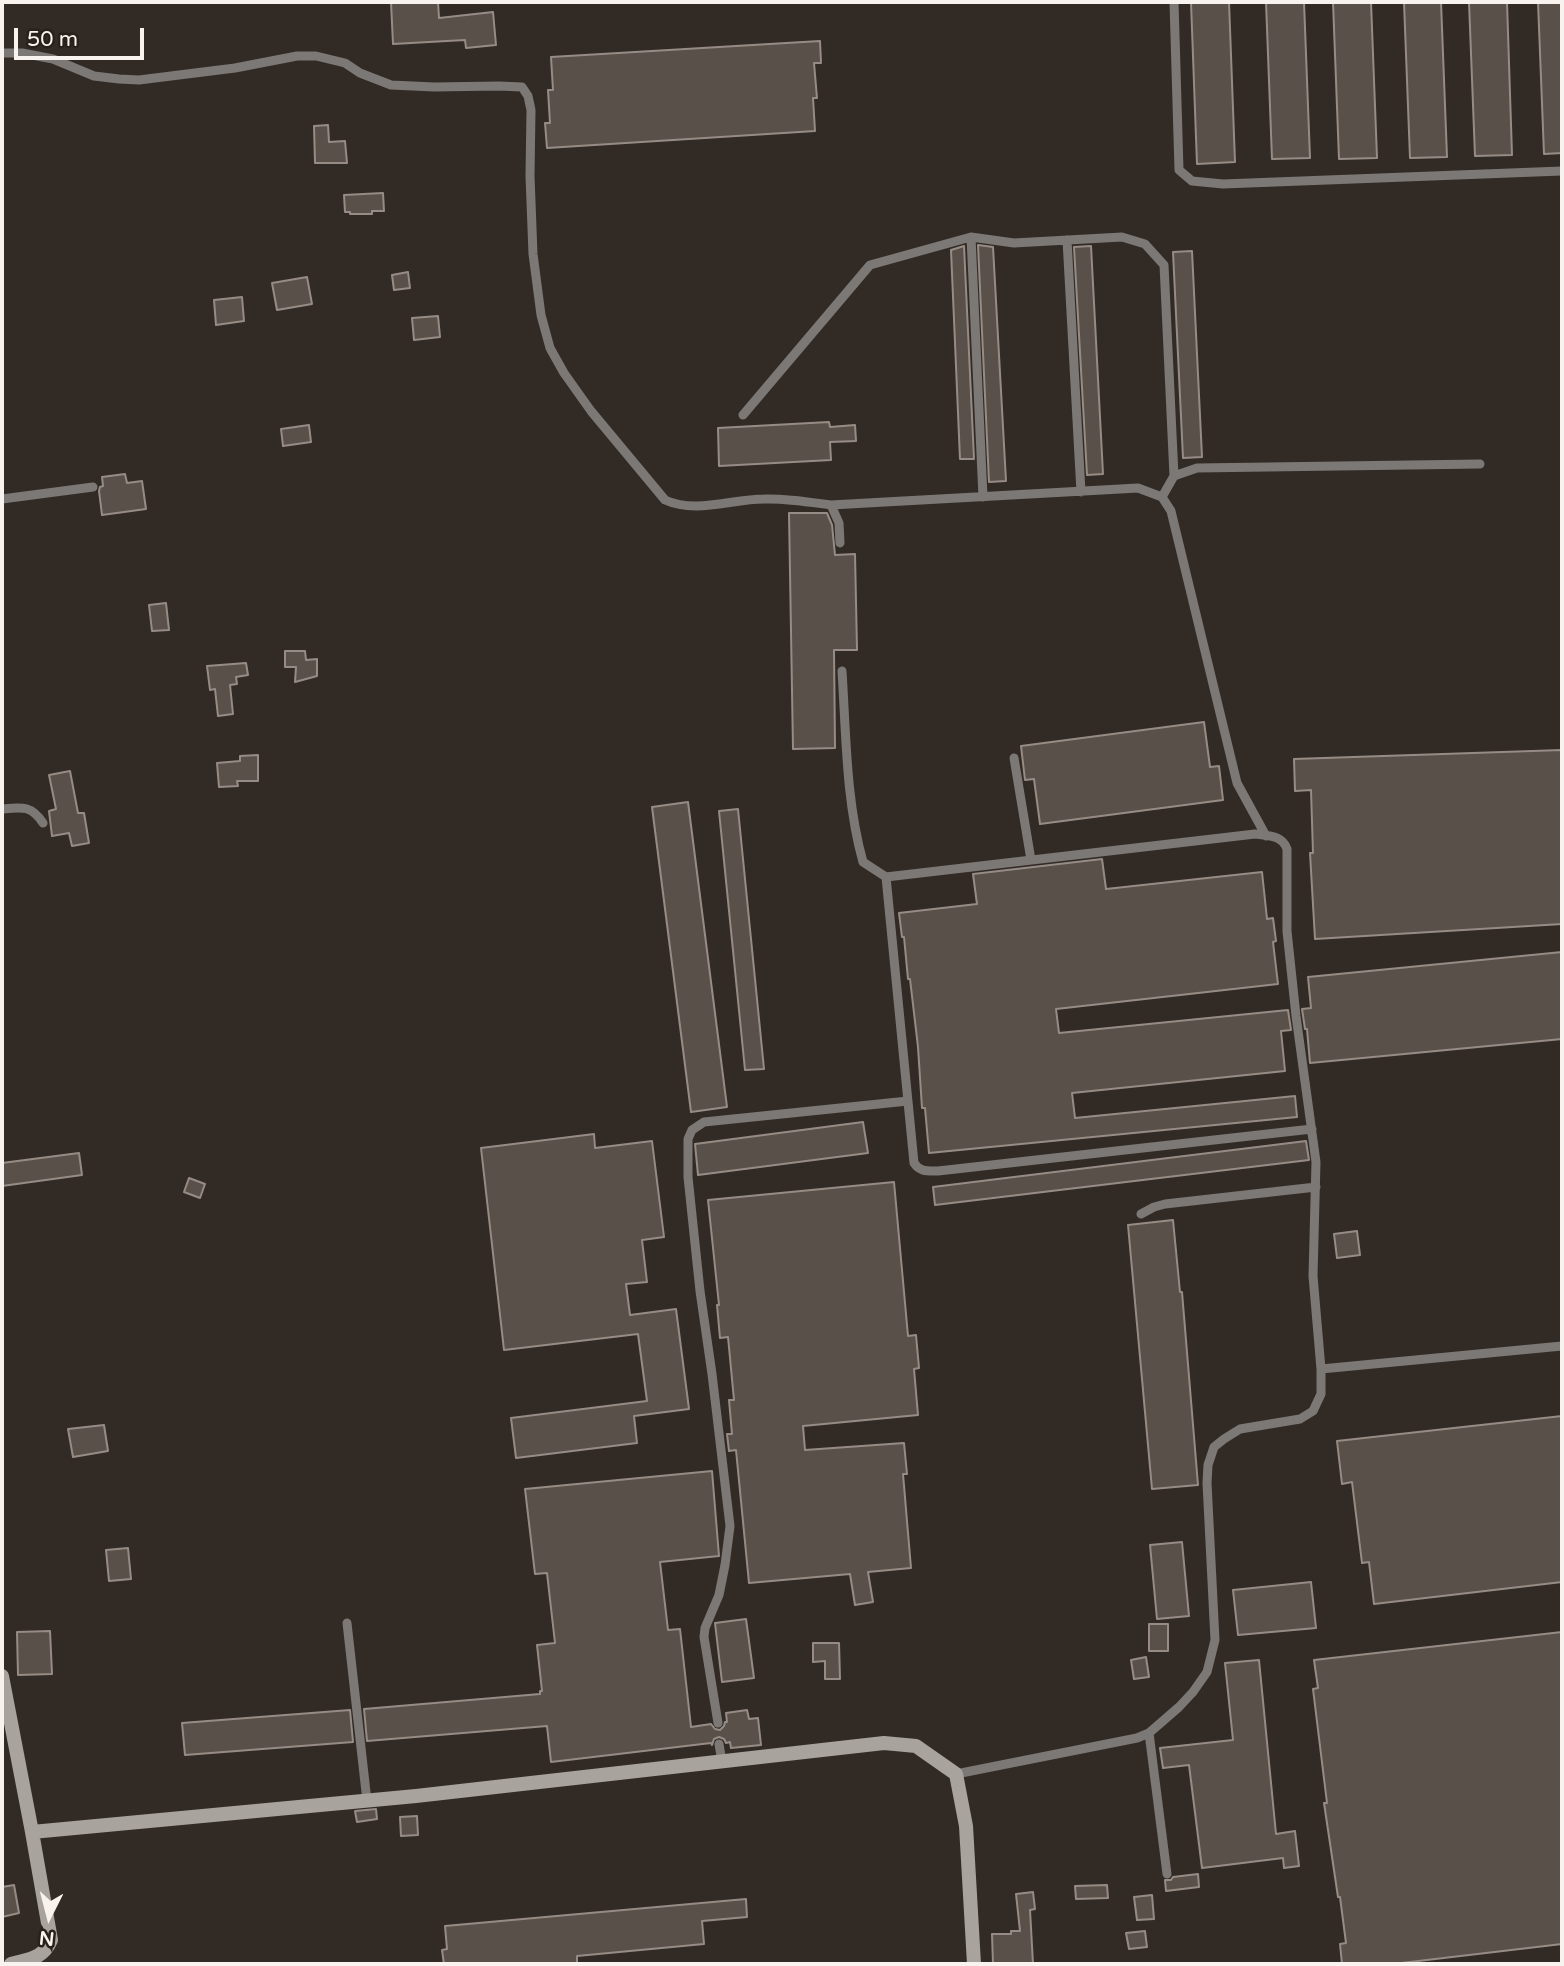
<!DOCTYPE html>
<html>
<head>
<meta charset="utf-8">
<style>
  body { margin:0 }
  #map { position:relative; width:1564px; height:1966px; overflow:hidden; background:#322b25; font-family:"Varela Round",sans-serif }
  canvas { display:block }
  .frame { position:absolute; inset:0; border:4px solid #f9f3ef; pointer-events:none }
  .north { position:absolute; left:14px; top:1882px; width:70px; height:70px; -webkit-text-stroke:5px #28211b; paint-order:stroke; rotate:186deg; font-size:19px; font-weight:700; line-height:28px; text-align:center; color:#f9f3ef }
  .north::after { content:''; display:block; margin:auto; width:24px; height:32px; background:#f9f3ef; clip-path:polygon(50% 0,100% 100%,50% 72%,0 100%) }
  .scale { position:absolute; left:14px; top:28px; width:130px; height:32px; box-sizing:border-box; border:4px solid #f9f3ef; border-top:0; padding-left:9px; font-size:21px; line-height:24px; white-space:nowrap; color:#f9f3ef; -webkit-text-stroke:5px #28211b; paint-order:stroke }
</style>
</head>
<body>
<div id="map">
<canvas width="1564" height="1966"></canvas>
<div class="frame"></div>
<div class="north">N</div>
<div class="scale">50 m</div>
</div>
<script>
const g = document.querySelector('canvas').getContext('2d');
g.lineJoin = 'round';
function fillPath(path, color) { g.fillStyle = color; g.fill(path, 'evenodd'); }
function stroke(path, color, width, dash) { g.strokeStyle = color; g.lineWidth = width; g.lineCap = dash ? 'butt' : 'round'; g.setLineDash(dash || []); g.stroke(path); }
const building = new Path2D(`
  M391 2H438L439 18 493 12 496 45 466 48 465 40 393 44Z
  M1191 2H1229L1235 162 1197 164Z
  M1266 2H1304L1310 158 1272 159Z
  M1333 2H1371L1377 158 1339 159Z
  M1404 2H1441L1447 157 1410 158Z
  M1469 2H1507L1512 155 1475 156Z
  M1538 2H1562V153L1544 154Z
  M820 41 821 63H814L817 98H813L815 131 547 148 545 123H550L548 90H553L551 57Z
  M328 125 329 142 345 141 347 163H315L314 126Z
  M383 193 384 211H372V214H350V212H345L344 195Z
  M978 245 993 247 1006 481 989 482Z
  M964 246 974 459H960L951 250Z
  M1091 246 1103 474 1087 475 1074 247Z
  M1192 251 1202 457 1183 458 1173 252Z
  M408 272 410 288 394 290 392 275Z
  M307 277 312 304 277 310 272 283Z
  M242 297 244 321 216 325 214 300Z
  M438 316 440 337 414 340 412 318Z
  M829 422 830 427 855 425 856 441 830 442 831 460 719 466 718 428Z
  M309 425 311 442 283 446 281 429Z
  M125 474 127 483 142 481 146 509 102 515 99 491 100 487 103 486 102 477Z
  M789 513H827L832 525 835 555 855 554 857 650H834L835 748 793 749Z
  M166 603 169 630 152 631 149 605Z
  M285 651H305L306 660 317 659V676L295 682 296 667H285Z
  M246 663 248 675 236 677 237 684 230 685 233 714 218 716 215 689 210 690 207 666Z
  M1204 722 1210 767 1219 766 1223 800 1040 824 1034 779 1025 780 1021 746Z
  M1562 750V924L1315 939 1310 853H1313L1311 790 1295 791 1294 759Z
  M258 755V781H237L238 786 219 787 217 763 240 761V756Z
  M70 771 78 813H84L89 843 72 846 69 833 52 836 49 811 56 809 49 775Z
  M688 802 727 1107 691 1112 652 807Z
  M738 809 764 1069 745 1070 719 811Z
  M1102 859 1106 889 1262 872 1267 919 1273 918 1276 941 1273 942 1278 984 1056 1009 1059 1033 1288 1010 1291 1030 1281 1031 1285 1071 1072 1093 1075 1118 1295 1096 1297 1117 929 1153 925 1108H922L918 1047 910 979H908L904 937H902L899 913 977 904 973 874Z
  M1562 952V1039L1310 1063 1307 1029H1305L1302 1009 1311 1008 1308 977Z
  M863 1122 868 1153 698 1175 695 1144Z
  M594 1134 595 1148 652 1141 664 1237 642 1240 647 1282 626 1284 630 1315 676 1309 689 1409 634 1416 637 1443 516 1458 511 1418 647 1401 638 1334 504 1350 481 1148Z
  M1306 1141 1309 1160 935 1205 933 1187Z
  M79 1153 82 1175 2 1186V1163Z
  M189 1178 205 1184 200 1198 184 1192Z
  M894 1182 908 1336 916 1335 919 1368 914 1369 918 1415 803 1426 805 1450 904 1443 907 1474H903L911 1568 868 1572 873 1602 855 1605 850 1574 749 1583 736 1450 729 1451 727 1434H732L729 1400H734L728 1337 720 1338 717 1305H719L708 1200Z
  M1173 1220 1180 1292H1182L1198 1485 1152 1489 1128 1225Z
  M1357 1231 1360 1255 1337 1258 1334 1234Z
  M1562 1416V1582L1374 1604 1369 1562 1362 1563 1352 1482 1342 1484 1337 1441Z
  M104 1425 108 1451 73 1457 68 1429Z
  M712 1471 719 1556 660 1562 668 1630 680 1629 691 1727 711 1724 715 1729 720 1730 724 1726 725 1722H727L726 1713 747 1710 749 1719 758 1718 761 1745 731 1748 730 1742 726 1743 724 1739 719 1737 714 1739 712 1745 711 1743 551 1762 547 1726 367 1741 364 1709 540 1694V1691H542L537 1645 555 1643 547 1573 535 1574 525 1489Z
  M1182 1542 1189 1616 1157 1619 1150 1545Z
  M128 1548 131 1579 109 1581 106 1550Z
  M1311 1582 1316 1628 1238 1635 1233 1590Z
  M746 1619 754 1678 722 1682 715 1623Z
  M1149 1624H1168V1651H1149Z
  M50 1631 52 1674 18 1675 17 1632Z
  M1562 1632V1944L1393 1964H1342L1340 1944 1346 1943 1340 1897H1338L1324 1803H1327L1313 1689 1318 1688 1314 1660Z
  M813 1643H839L840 1679H825V1661L813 1662Z
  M1146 1657 1149 1677 1134 1679 1131 1660Z
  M1259 1660 1276 1834 1295 1831 1299 1866 1284 1868 1283 1858 1202 1868 1189 1765 1163 1768 1160 1748 1233 1740 1225 1663Z
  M350 1710 353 1742 185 1755 182 1723Z
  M376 1809 377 1819 357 1822 355 1811Z
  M417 1816 418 1835 401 1836 400 1817Z
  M1198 1874 1199 1887 1166 1891 1165 1880H1171L1173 1877Z
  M14 1885 19 1913 2 1917V1887Z
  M1107 1885 1108 1898 1076 1899 1075 1886Z
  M1033 1892 1035 1909 1030 1910 1033 1964H993L992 1934H1011V1931H1020L1016 1894Z
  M1152 1895 1154 1919 1137 1920 1134 1897Z
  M746 1899 747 1917 702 1921 704 1944 577 1956V1964H444L442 1950 447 1949 445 1926Z
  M1145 1931 1147 1947 1129 1949 1126 1933Z`);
const lane = new Path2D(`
  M1174 2 1179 170 1192 181 1223 184 1562 171
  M2 53H22L53 59 94 76 119 79 139 80 235 68 297 56H316L345 63 360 73 391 85 434 87 499 86 522 87 528 96 531 110 530 176 533 254 541 315 550 348 564 373 591 411 665 500C696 514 731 499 764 499 786 498 809 502 831 505L839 523 840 543
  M971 237 983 497
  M1067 240 1081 492
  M743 415 870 265 971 237 1014 243 1122 237 1145 244 1164 265 1174 476 1162 497
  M1174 476 1197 468 1480 464
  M2 499 93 487
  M831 505 1138 488 1162 497 1171 511 1237 783 1266 836
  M842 671C846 733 846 802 863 862L886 877 1255 834C1269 836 1282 835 1287 849V931L1296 1016 1316 1162 1313 1276 1321 1369V1394L1313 1411 1300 1419 1240 1429 1224 1439 1214 1447 1208 1465 1207 1483 1215 1640 1207 1672 1193 1692 1179 1707 1149 1733 1137 1738 956 1774
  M1014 758 1031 860
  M2 809C22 807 31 805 43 823
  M886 877 914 1163C920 1172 927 1171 938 1171L1312 1129
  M1141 1214 1154 1207 1165 1204 1316 1187
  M1321 1369 1562 1346
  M347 1623 367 1801
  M718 1723 704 1637 705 1628 719 1595 725 1565 730 1526 712 1374 700 1291 688 1177V1139L692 1130 704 1122 908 1101
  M1149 1733 1167 1874
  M719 1744 722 1762`);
const secondary = new Path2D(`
  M2 1676 32 1832 416 1796 884 1743 916 1746 956 1774 966 1826 974 1964
  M11 1964C29 1959 43 1959 51 1940L32 1832`);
fillPath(building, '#585049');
stroke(building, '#968c85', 2);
stroke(lane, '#7c7875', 9);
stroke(secondary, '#a9a39d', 14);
</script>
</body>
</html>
